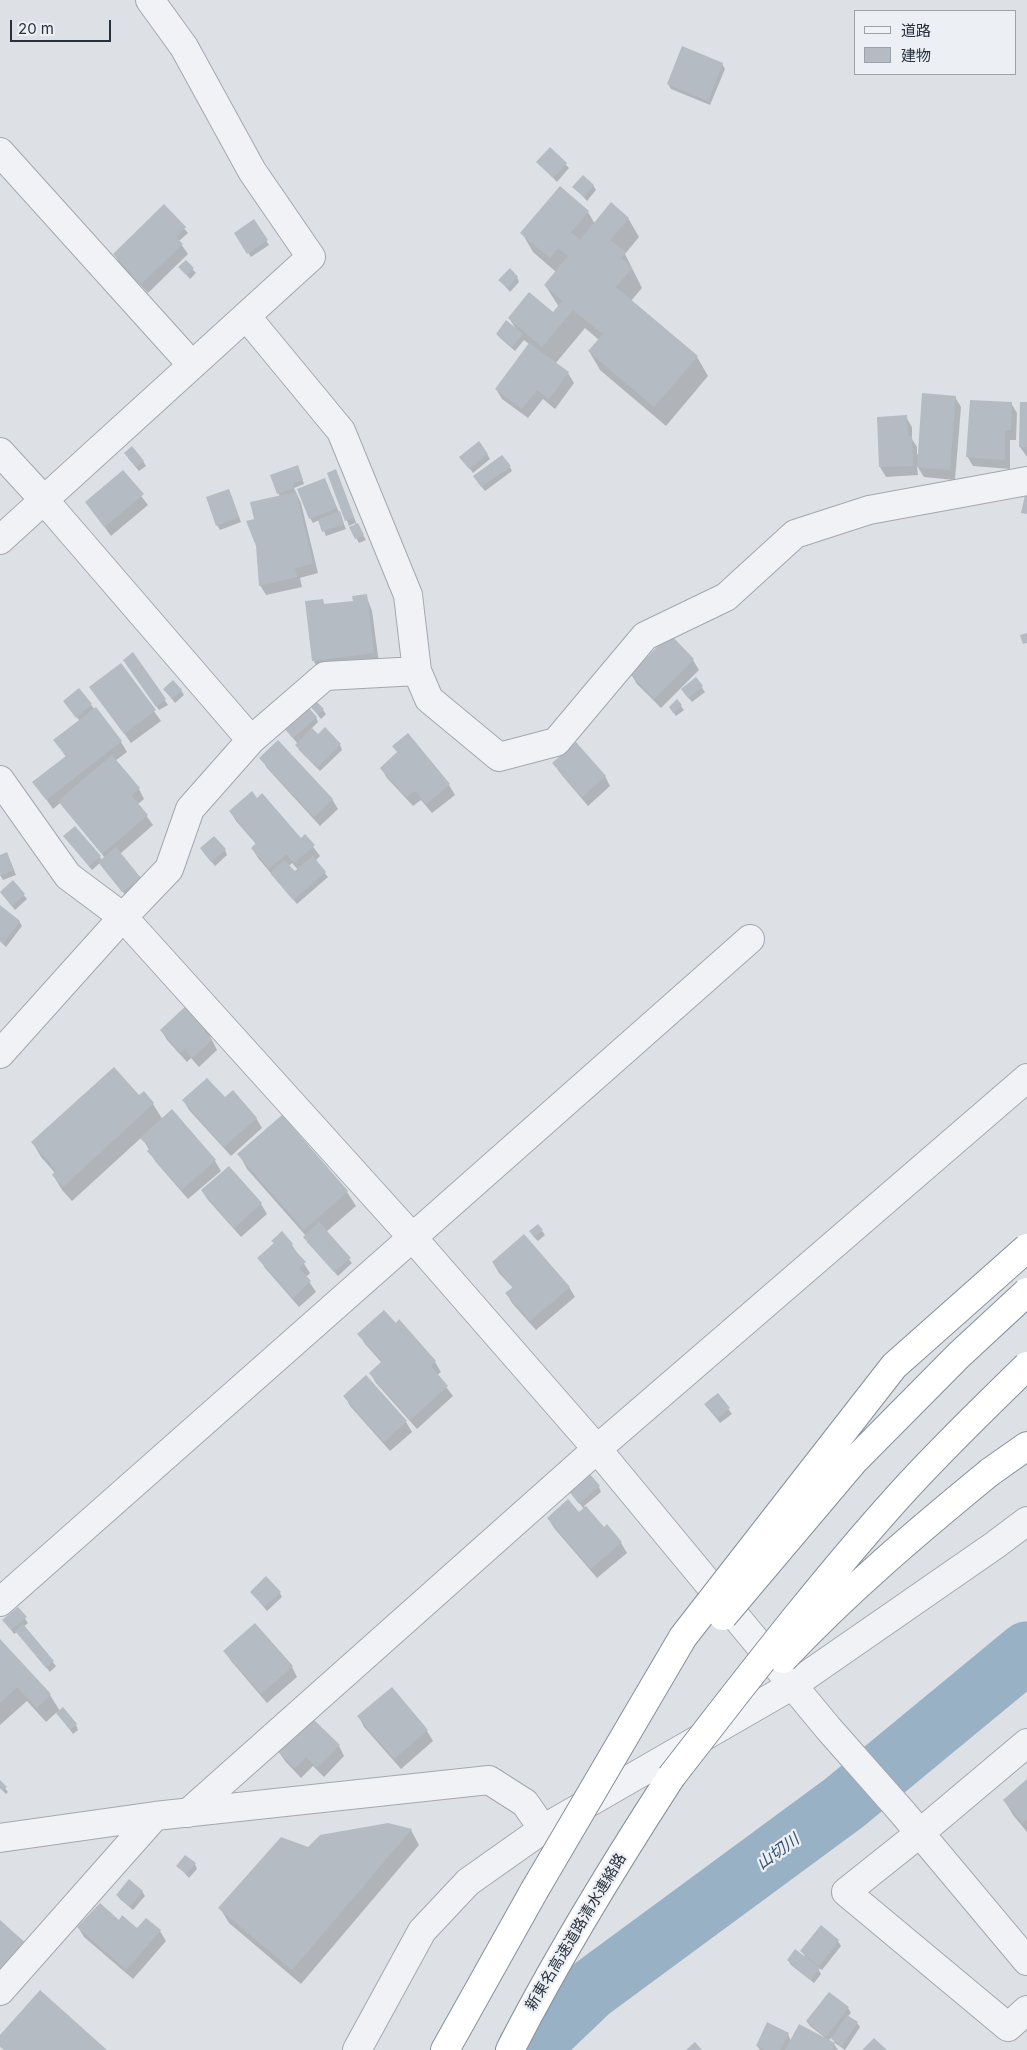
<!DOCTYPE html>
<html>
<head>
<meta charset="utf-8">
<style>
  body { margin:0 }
  #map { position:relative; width:1027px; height:2050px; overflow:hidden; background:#dde1e6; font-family:Inter,"Noto Sans JP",sans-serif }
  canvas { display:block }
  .legend { position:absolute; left:854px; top:10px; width:162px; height:65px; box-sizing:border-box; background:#ecf0f4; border:1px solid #9da3aa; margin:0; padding:6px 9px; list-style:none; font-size:15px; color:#27303c }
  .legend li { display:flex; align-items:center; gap:10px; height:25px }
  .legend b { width:25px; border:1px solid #9da3aa }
  .scale { position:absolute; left:10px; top:20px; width:101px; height:22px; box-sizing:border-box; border:2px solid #27303c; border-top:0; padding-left:6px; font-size:15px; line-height:18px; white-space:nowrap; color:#27303c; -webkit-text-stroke:4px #ecf0f4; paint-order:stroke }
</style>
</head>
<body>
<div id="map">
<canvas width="1027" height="2050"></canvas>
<ul class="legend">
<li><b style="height:6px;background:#f0f2f5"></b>道路</li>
<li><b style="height:14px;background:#b5bbc3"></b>建物</li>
</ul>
<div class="scale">20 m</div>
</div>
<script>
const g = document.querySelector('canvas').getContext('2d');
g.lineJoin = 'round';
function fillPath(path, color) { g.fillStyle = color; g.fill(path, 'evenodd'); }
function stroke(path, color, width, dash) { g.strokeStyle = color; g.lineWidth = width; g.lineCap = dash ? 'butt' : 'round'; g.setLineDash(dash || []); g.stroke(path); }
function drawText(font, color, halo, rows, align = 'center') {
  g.font = font + ' Inter,"Noto Sans JP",sans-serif'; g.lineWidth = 4.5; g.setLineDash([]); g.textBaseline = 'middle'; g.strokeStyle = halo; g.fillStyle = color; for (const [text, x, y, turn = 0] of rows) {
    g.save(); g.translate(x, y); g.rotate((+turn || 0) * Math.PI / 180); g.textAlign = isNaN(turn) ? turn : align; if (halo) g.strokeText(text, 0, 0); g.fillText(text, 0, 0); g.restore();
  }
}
const shadow = new Path2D(`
  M722 64 725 69 710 105 671 89 668 84Z
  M550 149 569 168 557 182 538 162Z
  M593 185 596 190 587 201 574 187Z
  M164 205 188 233 179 241 188 254 148 293 120 264 114 254Z
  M588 212 595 224 628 218 639 237 625 254 642 288 631 301 697 357 708 376 666 426 600 370 589 351 599 340 585 328 555 364 568 373 574 383 555 409 543 399 528 418 502 399 496 389 529 344 524 340 515 351 500 338 497 334 516 329 509 318 553 314 559 307 545 285 556 272 533 252 522 233Z
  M254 221 269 245 251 257 235 233Z
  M186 262 196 273 190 279 180 267Z
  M517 277 519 282 510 292 500 280Z
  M955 397 961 407 955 480 924 477 917 466 918 475 886 477 880 467 906 417 912 427V439L917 447V454H919Z
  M1011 403 1017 413 1016 440H1010V469L973 466 967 456Z
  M1027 403V457L1020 447Z
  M487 454 490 459 473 473 464 461Z
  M128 458 143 461 146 466 139 471Z
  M510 467 512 471 485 491 477 481Z
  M123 472 148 505 111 536 86 502Z
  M300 472 304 484 294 488 301 503 318 573 300 578 302 587 266 595 260 585 256 520 280 497 272 476Z
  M329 474 338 475 357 525 366 540 359 543 351 528 356 525 355 523 349 526 347 521Z
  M327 484 346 529 326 536 319 520 313 523 310 518Z
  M231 495 241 522 220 530 217 525Z
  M366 595 372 611 379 663 319 670 313 660 322 600 325 605 354 602Z
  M670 636 693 660 699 670 661 708 637 684 631 674Z
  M133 654 168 705 159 710 127 665Z
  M121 665 161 721 131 743 91 687Z
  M696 679 705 692 692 702 685 694Z
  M164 689 181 690 184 695 175 703Z
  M79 690 121 742 127 752 115 761 139 789 144 799 138 804 153 825 120 854 142 883 126 896 100 863 92 870 68 841 100 857 102 860 105 858 60 803 53 809 34 782 66 757 55 740 80 721 67 706Z
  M677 701 684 710 676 716 673 712Z
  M311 706 323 710 326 714 321 719Z
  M316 717 318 722 311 729 318 735 340 745 342 750 320 771 299 750 297 745 298 744 284 728Z
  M261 758 332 799 338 809 320 826 267 768Z
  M554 763 605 776 610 786 588 806 560 773Z
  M381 768 449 785 455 795 432 813 421 800 413 806 387 778Z
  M230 811 300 840 305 836 320 856 315 861 328 877 297 904 258 858 252 848 256 844 236 821ZM292 863 298 870 295 873 289 866Z
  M225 850 227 855 215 866 204 853Z
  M7 853 16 875 3 880 0 875V856Z
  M13 882 27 899 15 910 1 893Z
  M0 906 19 921 22 926 6 947 0 941Z
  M206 1028 217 1050 199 1067 191 1058 187 1062 167 1040 161 1030Z
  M144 1093 153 1104 163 1120 172 1111 215 1161 221 1171 188 1199 155 1161 142 1137 72 1201 62 1190 53 1175 55 1173 41 1157 33 1143 139 1097Z
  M225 1099 256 1118 262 1128 231 1156 189 1110 183 1100Z
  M239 1154 347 1192 356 1206 326 1232 352 1263 338 1276 307 1242 306 1236 247 1169Z
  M229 1167 261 1204 267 1214 241 1237 208 1200 202 1191Z
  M542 1231 545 1235 538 1241 533 1236Z
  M282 1233 292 1245 310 1273 306 1277 316 1292 299 1307 265 1268 259 1258 275 1244Z
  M493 1263 569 1287 575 1297 536 1330 512 1303 507 1294 513 1288 499 1273Z
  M359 1334 435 1362 441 1372 437 1375 453 1396 417 1429 376 1383 370 1373 382 1363 365 1344Z
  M717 1395 732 1414 720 1423 709 1409Z
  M345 1396 406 1422 412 1432 390 1451 350 1406Z
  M599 1487 601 1492 584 1506 604 1528 621 1543 627 1553 597 1578 554 1528 548 1518 579 1513 584 1509 573 1495Z
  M251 1592 280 1593 282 1597 267 1611Z
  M18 1609 28 1623 23 1627 56 1666 50 1672 17 1632 14 1634 7 1624Z
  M0 1641 50 1695 60 1711 76 1725 78 1730 73 1734 57 1712 46 1722 27 1701 0 1725Z
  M225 1651 292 1667 297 1677 267 1703 231 1661Z
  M359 1717 427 1731 433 1741 401 1769 364 1727Z
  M339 1746 344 1756 324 1777 313 1766 301 1778 285 1761 279 1752Z
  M1027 1781V1832L1013 1815 1004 1800Z
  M0 1782 8 1792 6 1794 0 1788Z
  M388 1824 411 1830 419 1845 301 1984 229 1923 220 1908 308 1849Z
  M195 1864 197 1869 189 1878 178 1866Z
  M142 1891 145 1896 133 1910 120 1899 117 1895Z
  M146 1919 160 1931 166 1941 133 1979 84 1937 78 1927 119 1921 137 1930Z
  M821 1927 838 1941 841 1946 822 1970 817 1967 821 1974 814 1983 791 1965 788 1960H807L802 1951Z
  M848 2008 851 2013 848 2016 857 2023 860 2027 845 2050 835 2043 832 2037 828 2041 834 2044 838 2050H760L757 2046 788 2034 791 2041 824 2037 810 2026 807 2022Z`);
const river = new Path2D(`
  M527 2050 590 1990 844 1803 1027 1652`);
const building = new Path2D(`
  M682 46 723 63 708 101 667 84Z
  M550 147 567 163 553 178 536 162Z
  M583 175 594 185 584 197 572 187Z
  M560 186 589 211 571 232 580 240 611 202 629 218 610 240 626 252 621 258 632 268 616 287 698 356 654 407 588 351 603 334 573 310 542 347 508 318 529 292 553 312 562 301 544 285 568 256 558 248 550 258 520 233Z
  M164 204 186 227 176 237 183 244 141 284 113 254Z
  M254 219 268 240 247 254 234 233Z
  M186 260 194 268 186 275 178 267Z
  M510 268 518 277 507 288 498 280Z
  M506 320 523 334 512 347 496 334Z
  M529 343 569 372 549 399 537 390 522 409 495 389Z
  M922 393 956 396 950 470 917 467Z
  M970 400 1012 402 1011 430 1005 431V460L966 457Z
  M1020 402H1027V447H1019Z
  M907 415 908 436H912L913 466 879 467 877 417Z
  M479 441 488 454 469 469 459 457Z
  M132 446 144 461 136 467 124 453Z
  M502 455 511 466 481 487 473 476Z
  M298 465 303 480 293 483 294 488 277 494 270 475Z
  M336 469 354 518 345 521 327 473Z
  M123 470 144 494 104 527 85 502Z
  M325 478 337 508 309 519 297 489Z
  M229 489 239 517 216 526 206 497Z
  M1026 491H1027V514L1021 513Z
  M296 492 313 563 295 568 297 577 259 586 256 546 246 521 254 519 250 502Z
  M340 511 344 524 322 532 318 520Z
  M358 523 364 535 355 539 349 527Z
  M367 594 374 653 312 661 305 601 323 599 324 604 353 601 352 596Z
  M1027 633V643L1023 644 1020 635Z
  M670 634 694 659 654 699 630 674Z
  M133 652 166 699 156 707 123 660Z
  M121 663 156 710 124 734 89 687Z
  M696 677 703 686 688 698 681 689Z
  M173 680 182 690 172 699 163 689Z
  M79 688 92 704 76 718 63 701Z
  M677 699 682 705 673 713 669 707Z
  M315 700 324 709 318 715 309 705Z
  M306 705 317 717 293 738 283 727Z
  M96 707 122 741 46 800 32 782 66 756 53 740Z
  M325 727 341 744 317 768 295 745 312 728 318 734Z
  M408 733 450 784 426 804 415 791 406 797 380 768 397 752 392 746Z
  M278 740 333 799 314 817 259 758Z
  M576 742 606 776 582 797 552 763Z
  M112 755 140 788 131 795 148 815 102 854 58 801Z
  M252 791 257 798 262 793 301 838 305 834 315 845 294 863 286 854 269 869 251 848 256 843 229 811Z
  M75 826 101 856 89 866 63 836Z
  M214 836 226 849 211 862 200 848Z
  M116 847 141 878 122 892 98 862Z
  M7 852 14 870 0 876V855Z
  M313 856 326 872 293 900 270 873 284 860 295 871Z
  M13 880 25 894 12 906 0 892Z
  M0 905 20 921 3 944 0 941Z
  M187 1005 207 1027 204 1030 212 1040 192 1058 185 1049 181 1053 160 1030Z
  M114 1067 139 1095 144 1091 154 1103 63 1187 52 1175 56 1170 31 1142Z
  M207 1078 225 1097 233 1090 257 1118 224 1147 182 1100Z
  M172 1109 216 1160 182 1190 147 1151 150 1148 140 1138Z
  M282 1115 348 1191 304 1230 237 1154Z
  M229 1166 262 1203 234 1228 201 1190Z
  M319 1222 351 1258 334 1272 303 1237Z
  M538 1224 543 1230 534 1237 529 1231Z
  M282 1231 293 1244 291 1246 306 1262 299 1268 311 1281 293 1298 257 1258 274 1243 271 1241Z
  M524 1234 570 1287 530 1321 505 1293 513 1287 492 1262Z
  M384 1310 396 1323 399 1319 436 1361 431 1366 448 1386 410 1420 369 1373 382 1361 357 1334Z
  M366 1375 407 1421 384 1442 343 1396Z
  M718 1393 730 1408 717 1419 704 1404Z
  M589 1473 600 1486 579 1504 568 1490Z
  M568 1499 579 1512 586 1506 604 1527 607 1524 622 1542 591 1569 547 1518Z
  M266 1576 281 1592 264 1607 250 1592Z
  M18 1607 27 1617 11 1630 2 1620Z
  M255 1623 293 1666 261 1694 223 1651Z
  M23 1624 54 1661 46 1668 15 1631Z
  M0 1639 51 1694 37 1708 17 1687 0 1703Z
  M392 1687 428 1730 394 1759 357 1716Z
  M63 1707 77 1724 70 1730 56 1713Z
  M311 1717 340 1745 317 1768 306 1757 295 1768 277 1751Z
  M1027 1779V1819L1023 1823 1003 1800Z
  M0 1780 7 1787 2 1790 0 1788Z
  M388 1823 412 1829 292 1970 218 1908 281 1837 308 1847 320 1835Z
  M185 1855 196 1863 186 1874 176 1866Z
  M129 1879 143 1891 130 1906 116 1895Z
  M100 1903 119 1920 122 1915 137 1928 146 1918 161 1930 126 1970 77 1927Z
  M0 1920 29 1946 0 1978Z
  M821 1925 839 1940 819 1966 800 1951Z
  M795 1949 820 1968 811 1980 787 1960Z
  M40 1990 107 2050H4L0 2047V2035Z
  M829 1992 849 2007 826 2037 806 2021Z
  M847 2015 858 2022 842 2046 831 2039Z
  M767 2022 789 2033 780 2050H765L756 2046Z
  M799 2024 835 2043 832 2050H785Z
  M874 2038 887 2050H862Z
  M695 2042 702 2050H686Z`);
const minor = new Path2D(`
  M0 152 192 365
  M246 316 341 431 408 595 417 671 429 699 499 757 556 742 645 636 726 597 795 534 869 510 1027 481
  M0 452 44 500 251 740
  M0 540 311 257 252 171 184 47 150 0
  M0 780 68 876 123 917 412 1237 597 1449 828 1728 903 1813 1027 1961
  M0 1054 123 917 169 869 190 809 251 740 325 676 417 671
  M0 1602 750 939
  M1027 1743 920 1833 846 1892 1008 2027 1027 2010
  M188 1813 597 1449 1027 1078
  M0 1838 155 1816 489 1780 525 1803 543 1829
  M0 1991 155 1816
  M357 2050 422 1931 468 1882 543 1829 793 1685 995 1545 1027 1521`);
const highway = new Path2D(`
  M990 1472 1027 1446
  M445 2050 534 1891
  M510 2050C558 1956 614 1865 671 1777`);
const highwayBridge = new Path2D(`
  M723 1616 853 1462 959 1355 1027 1292
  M783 1659C847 1591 918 1531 990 1472
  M671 1777C745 1682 817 1587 897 1498 938 1452 983 1409 1027 1366
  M534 1891 683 1637 894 1366 1027 1248`);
const streetNames = [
  ["新東名高速道路清水連絡路",576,1932,-59]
];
const waterNames = [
  ["山切川",778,1852,-36]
];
fillPath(shadow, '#0003');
stroke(river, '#99b1c5', 61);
fillPath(building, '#b5bbc3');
stroke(minor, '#a3a8b0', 30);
stroke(highway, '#85909c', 30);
stroke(minor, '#f0f2f5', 28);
stroke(highway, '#fff', 28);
stroke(highwayBridge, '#85909c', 30, []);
stroke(highwayBridge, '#fff', 28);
drawText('15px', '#27303c', '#ecf0f4', streetNames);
drawText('italic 16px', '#34516e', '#ecf0f4', waterNames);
</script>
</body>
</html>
